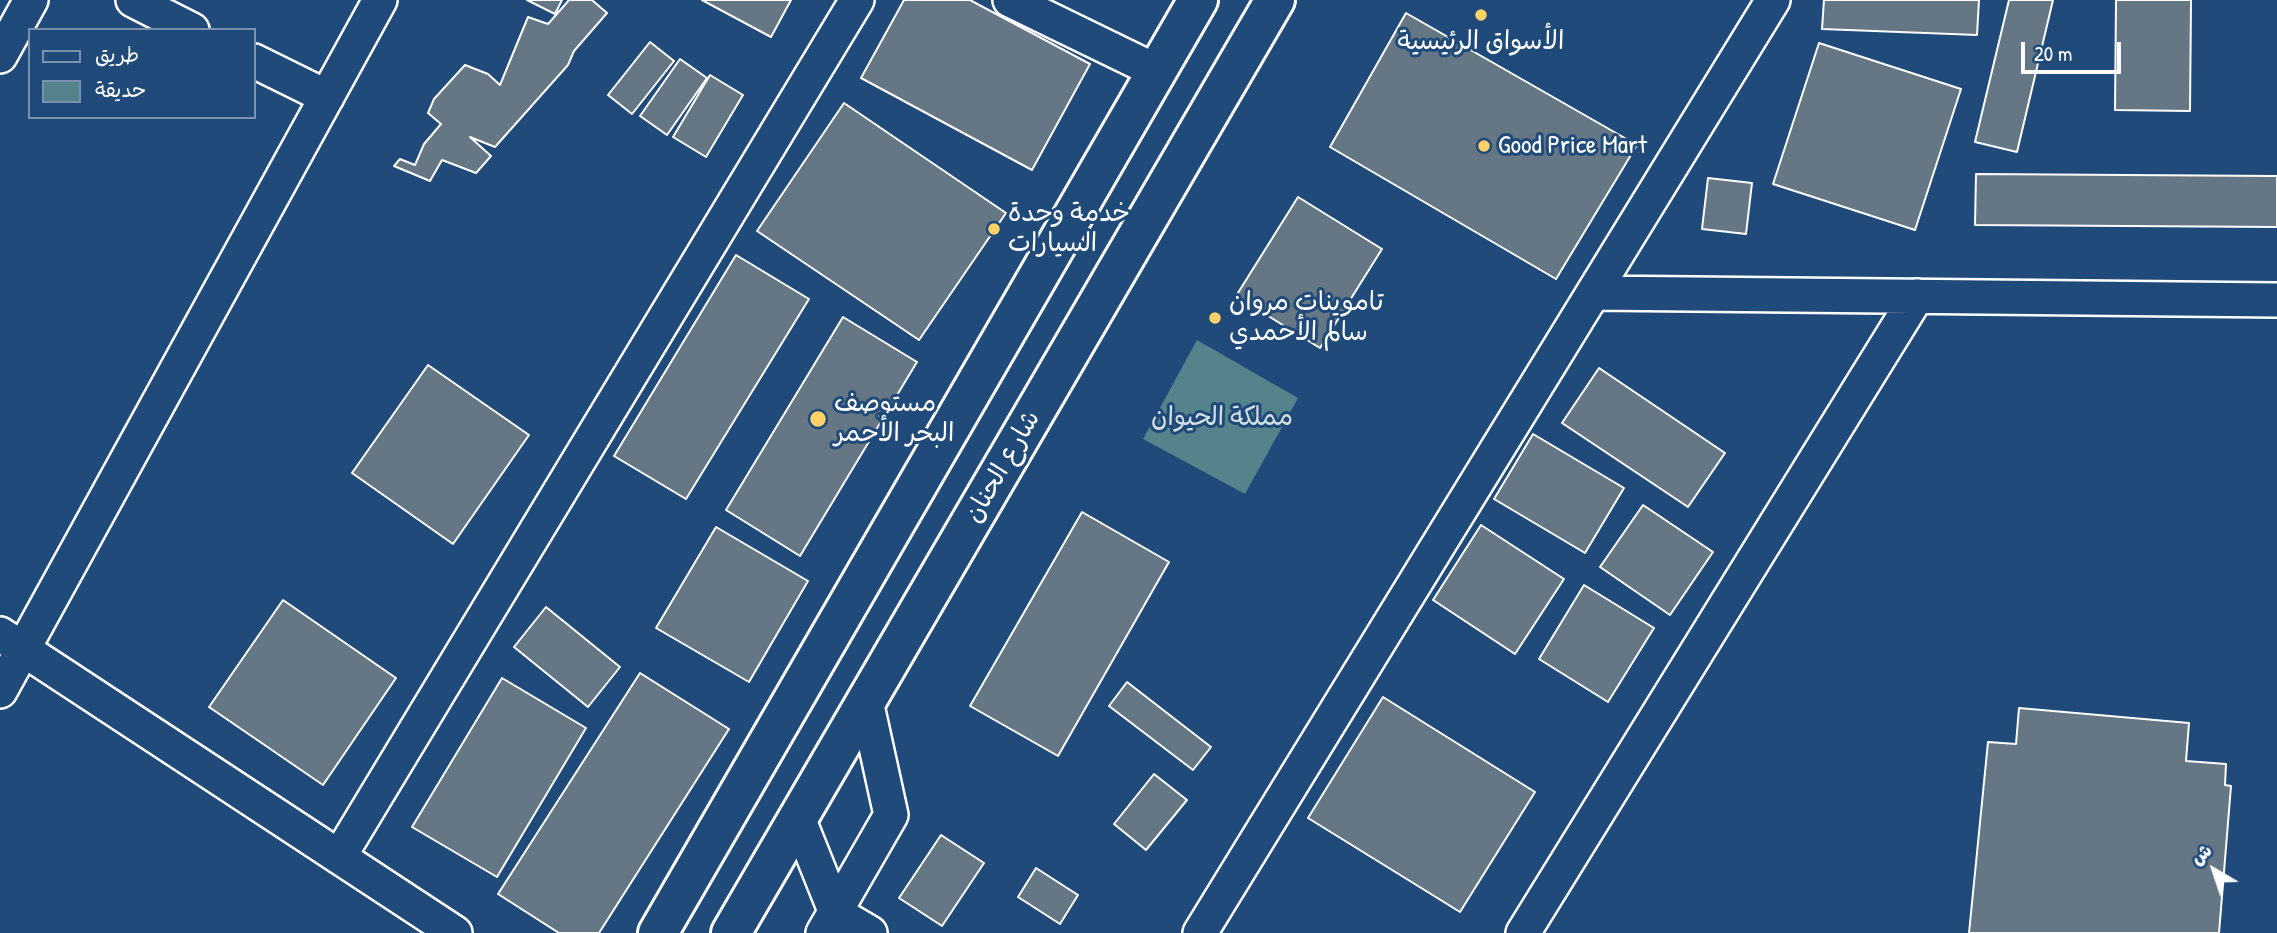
<!DOCTYPE html>
<html>
<head>
<meta charset="utf-8">
<style>
  body { margin:0 }
  #map { position:relative; width:2277px; height:933px; overflow:hidden; background:#1f4a7a; font-family:"Patrick Hand","Playpen Sans Arabic",sans-serif }
  canvas { display:block }
  .legend { position:absolute; left:28px; top:28px; width:228px; height:91px; box-sizing:border-box; background:#1f4a7a; border:2px solid #7992af; margin:0; padding:9px 12px; list-style:none; font-size:21px; color:#fff }
  .legend li { display:flex; align-items:center; gap:14px; height:35px }
  .legend b { width:35px; border:2px solid #7992af }
  .north { position:absolute; left:2179px; top:835px; width:70px; height:70px; -webkit-text-stroke:5px #1f4a7a; paint-order:stroke; rotate:321deg; font-size:19px; font-weight:700; line-height:28px; text-align:center; color:#fff }
  .north::after { content:''; display:block; margin:auto; width:24px; height:32px; background:#fff; clip-path:polygon(50% 0,100% 100%,50% 72%,0 100%) }
  .scale { position:absolute; left:2021px; top:42px; width:100px; height:32px; box-sizing:border-box; border:4px solid #fff; border-top:0; padding-left:9px; font-size:21px; line-height:24px; white-space:nowrap; color:#fff; -webkit-text-stroke:5px #1f4a7a; paint-order:stroke }
</style>
</head>
<body>
<div id="map">
<canvas width="2277" height="933"></canvas>
<ul class="legend">
<li><b style="height:9px;background:#1f4a7a"></b>طريق</li>
<li><b style="height:19px;background:#55838c"></b>حديقة</li>
</ul>
<div class="north">ش</div>
<div class="scale">20 m</div>
</div>
<script>
const g = document.querySelector('canvas').getContext('2d');
g.lineJoin = 'round';
function fillPath(path, color) { g.fillStyle = color; g.fill(path, 'evenodd'); }
function stroke(path, color, width, dash) { g.strokeStyle = color; g.lineWidth = width; g.lineCap = dash ? 'butt' : 'round'; g.setLineDash(dash || []); g.stroke(path); }
function drawText(font, color, halo, rows, align = 'center') {
  g.font = font + ' "Patrick Hand","Playpen Sans Arabic",sans-serif'; g.lineWidth = 6; g.setLineDash([]); g.textBaseline = 'middle'; g.strokeStyle = halo; g.fillStyle = color; for (const [text, x, y, turn = 0] of rows) {
    g.save(); g.translate(x, y); g.rotate((+turn || 0) * Math.PI / 180); g.textAlign = isNaN(turn) ? turn : align; if (halo) g.strokeText(text, 0, 0); g.fillText(text, 0, 0); g.restore();
  }
}
const green = new Path2D(`
  M1197 340 1298 398 1245 494 1143 439Z`);
const building = new Path2D(`
  M527 0H562L555 14Z
  M569 0H592L607 13 574 51 568 65 495 147 470 137 491 156 476 173 442 160 430 181 394 166 400 159 415 165 424 144 441 124 428 113 434 99 465 65 488 74 500 85 528 17 548 24Z
  M702 0H791L771 37Z
  M904 0H970L1090 64 1032 170 861 78Z
  M1824 0H1979L1977 35 1822 29Z
  M2009 0H2053L2017 152 1975 142Z
  M2116 0H2191L2190 111 2115 110Z
  M1406 13 1637 145 1556 279 1330 147Z
  M650 42 674 61 632 114 608 95Z
  M1819 43 1961 89 1915 230 1773 184Z
  M680 59 707 78 667 135 640 116Z
  M710 75 743 95 706 157 673 137Z
  M844 103 1006 213 919 340 757 231Z
  M1976 174 2277 176V227L1975 225Z
  M1708 178 1752 183 1746 234 1702 229Z
  M1298 197 1382 249 1320 348 1236 296Z
  M736 255 809 299 686 499 614 456Z
  M843 317 917 362 800 556 726 510Z
  M428 365 529 435 453 544 352 473Z
  M1599 368 1725 453 1688 507 1562 423Z
  M1533 434 1624 488 1585 553 1494 499Z
  M1643 505 1713 552 1670 615 1600 567Z
  M1082 512 1169 562 1058 756 970 706Z
  M1481 525 1564 579 1515 654 1433 600Z
  M716 527 808 581 749 682 656 628Z
  M1584 585 1654 628 1608 702 1539 659Z
  M283 600 396 678 323 785 209 707Z
  M546 607 620 667 588 707 514 647Z
  M640 673 729 729 599 933H559L498 894Z
  M502 678 586 728 497 877 412 827Z
  M1127 682 1211 747 1193 770 1109 706Z
  M1383 697 1535 792 1460 912 1308 818Z
  M2019 708 2189 723 2186 761 2226 764 2225 785 2231 786 2219 933H1969L1988 742 2016 744Z
  M1154 774 1187 800 1146 850 1114 824Z
  M941 835 984 863 942 926 899 898Z
  M1036 868 1078 895 1060 924 1018 897Z`);
const street = new Path2D(`
  M133 0 192 30
  M1010 0 1156 71
  M0 56 31 0
  M254 61 327 97
  M1594 293 2277 300
  M0 634 455 933
  M0 691 380 0
  M798 818 836 913 870 933
  M339 857 857 0
  M823 933 891 815 866 701
  M1200 933 1773 0
  M1523 933 1917 296`);
const secondary = new Path2D(`
  M658 933 1198 0
  M731 933 1275 0`);
const markers = [
  [1481,15,7,"#ffd166"],
  [1484,146,7,"#ffd166"],
  [994,229,7,"#ffd166"],
  [1215,318,7,"#ffd166"],
  [818,419,9,"#ffd166"]
];
const poiNames = [
  ["الأسواق الرئيسية",1481,42,"center"],
  ["Good Price Mart",1498,146],
  ["خدمة وحدة",1008,214],
  ["السيارات",1008,244],
  ["تاموينات مروان",1229,303],
  ["سالم الأحمدي",1229,333],
  ["مستوصف",834,404],
  ["البحر الأحمر",834,434]
];
const parkNames = [
  ["مملكة الحيوان",1222,418]
];
const streetNames = [
  ["شارع الحنان",1003,467,-60]
];
fillPath(green, '#55838c');
fillPath(building, '#657685');
stroke(building, '#fff', 2);
stroke(street, '#fff', 38);
stroke(secondary, '#fff', 44);
stroke(street, '#1f4a7a', 33);
stroke(secondary, '#1f4a7a', 38);
for (const [x, y, r, color] of markers) { const dot = new Path2D(); dot.arc(x, y, r, 0, 2 * Math.PI); g.fillStyle = color; g.fill(dot); stroke(dot, '#1f4a7a', 2.5); }
drawText('26px', '#fff', '#1f4a7a', poiNames, 'left');
drawText('26px', '#d4e0e2', '#1f4a7a', parkNames);
drawText('26px', '#fff', '#1f4a7a', streetNames);
</script>
</body>
</html>
